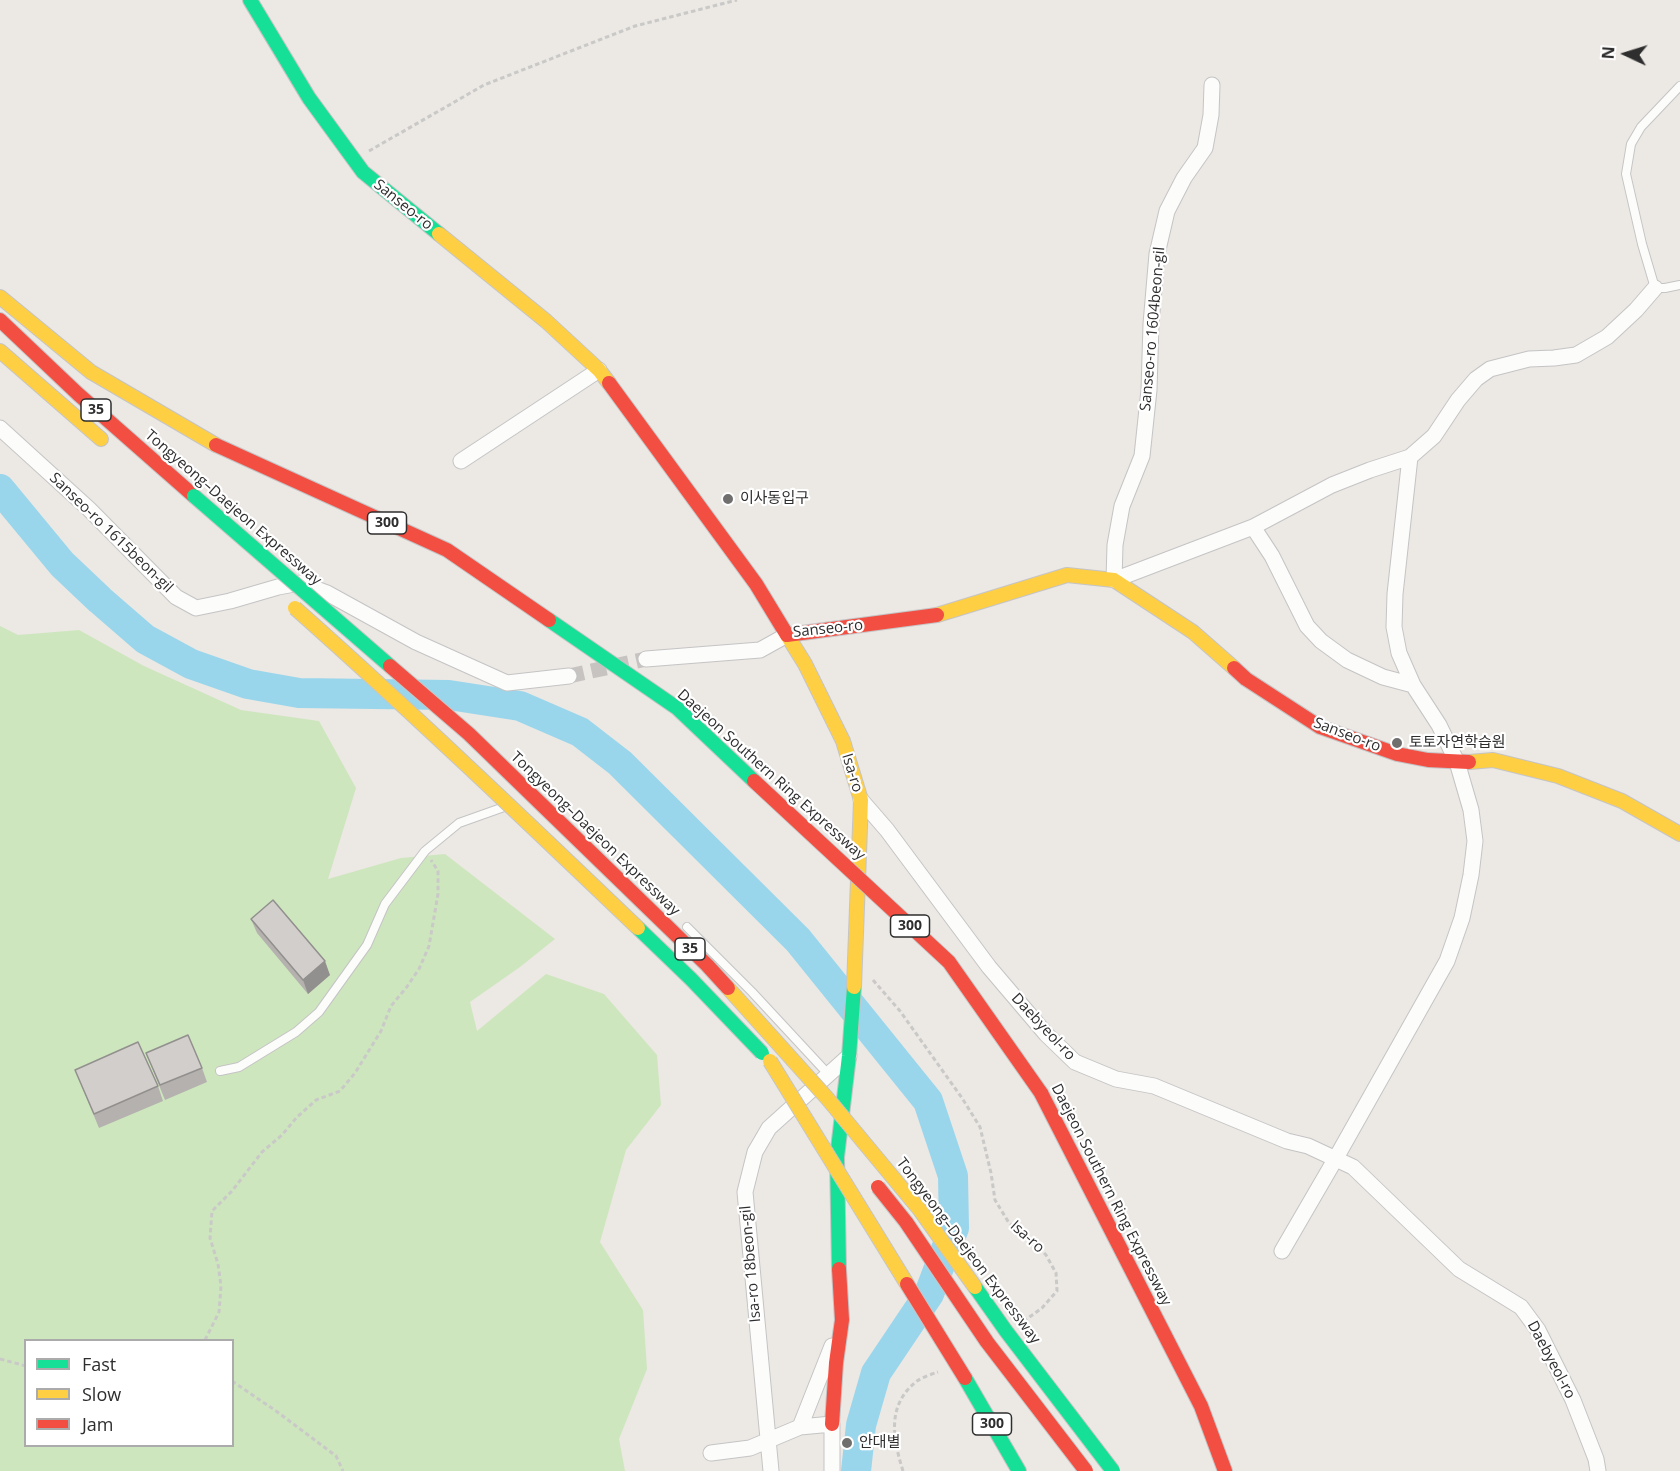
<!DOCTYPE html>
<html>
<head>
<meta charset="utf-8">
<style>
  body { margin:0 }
  #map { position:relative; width:1680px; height:1471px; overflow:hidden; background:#ece8e4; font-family:"Open Sans",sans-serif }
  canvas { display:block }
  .legend { position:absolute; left:24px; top:1339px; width:210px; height:108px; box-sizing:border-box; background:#fff; border:2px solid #ababab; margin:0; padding:8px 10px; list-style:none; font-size:18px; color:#2e2e2e }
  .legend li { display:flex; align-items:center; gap:12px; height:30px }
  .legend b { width:30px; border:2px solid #ababab }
  .north { position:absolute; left:1596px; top:24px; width:60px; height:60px; -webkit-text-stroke:4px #fff; paint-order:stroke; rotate:274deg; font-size:16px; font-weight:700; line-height:24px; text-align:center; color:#2e2e2e }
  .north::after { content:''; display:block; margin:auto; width:21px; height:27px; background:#2e2e2e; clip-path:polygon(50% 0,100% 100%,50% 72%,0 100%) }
</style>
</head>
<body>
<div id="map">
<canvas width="1680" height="1471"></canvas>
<ul class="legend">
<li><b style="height:8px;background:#16e098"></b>Fast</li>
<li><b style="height:8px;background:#ffcf43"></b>Slow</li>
<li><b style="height:8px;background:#f24e42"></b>Jam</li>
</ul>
<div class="north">N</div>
</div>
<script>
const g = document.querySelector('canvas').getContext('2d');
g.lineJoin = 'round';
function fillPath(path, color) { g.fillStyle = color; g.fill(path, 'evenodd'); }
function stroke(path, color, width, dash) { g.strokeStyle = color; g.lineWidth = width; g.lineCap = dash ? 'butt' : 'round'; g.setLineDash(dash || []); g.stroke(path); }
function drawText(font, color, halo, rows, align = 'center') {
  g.font = font + ' "Open Sans","Noto Sans KR",sans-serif'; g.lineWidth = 4.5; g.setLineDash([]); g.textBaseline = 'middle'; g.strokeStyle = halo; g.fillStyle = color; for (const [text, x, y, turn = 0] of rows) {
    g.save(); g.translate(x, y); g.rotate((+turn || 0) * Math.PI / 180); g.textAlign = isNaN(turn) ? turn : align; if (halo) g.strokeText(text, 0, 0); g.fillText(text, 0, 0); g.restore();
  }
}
const green = new Path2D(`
  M0 626 18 635 79 630 144 666 241 710 319 721 356 788 328 879 401 858 445 854 555 939 520 967 470 1002 477 1031 546 974 604 994 657 1055 661 1105 626 1150 600 1242 643 1310 647 1369 619 1439 625 1471H0ZM26 1340H232V1446H26Z`);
const river = new Path2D(`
  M0 489 62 564 100 600 145 639 191 664 248 684 299 693 449 695 520 706 580 732 620 763 798 940 928 1101 953 1176 954 1228 929 1294 876 1373 861 1425 856 1471`);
const streetTunnel = new Path2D(`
  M569 676 646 659`);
const path = new Path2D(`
  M369 151 484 85 635 26 737 0
  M873 980 900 1011 962 1098 980 1127 991 1173 995 1200 1009 1223 1031 1239 1046 1255 1056 1273 1057 1291 1042 1308 1024 1321
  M205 1340 219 1312 221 1286 218 1264 210 1238 212 1211 232 1191 262 1152 282 1135 297 1117 316 1100 340 1091 355 1073 381 1031 391 1006 406 988 419 969 429 946 438 894V871L431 860
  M0 1359 26 1366
  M232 1381 276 1411 336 1456 343 1471
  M903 1471C893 1439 886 1405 917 1381 923 1377 932 1374 938 1372`);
const lane = new Path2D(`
  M1680 86 1641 127 1631 144 1626 174 1642 244 1655 288H1665L1680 285
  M687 927 752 992 829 1075
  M220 1071 239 1067 296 1032 319 1012 367 945 385 904 425 851 459 823 504 807`);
const street = new Path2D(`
  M1212 85 1211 115 1205 148 1184 178 1167 211 1157 254 1151 324 1149 390 1142 456 1122 506 1115 545 1114 580 1253 527 1332 485 1370 470 1410 457
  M0 428 89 509 176 597 196 608 230 601 278 587 300 583 327 593 416 642 507 683 569 676
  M461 461 599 370
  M1253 527 1272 556 1307 626 1321 641 1347 660 1366 669 1383 677 1413 685
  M646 659 760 650 787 635
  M861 800 887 830 989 967 1046 1034 1075 1062 1116 1079 1154 1086 1287 1141 1308 1146 1353 1167 1459 1269 1521 1307 1538 1330 1573 1400 1596 1459 1598 1471
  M1282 1251 1336 1158 1447 961 1462 918 1471 875 1475 841 1471 810 1457 762 1439 725 1413 685 1399 653 1394 627 1395 594 1410 457 1434 436 1458 400 1476 379 1490 369 1529 359 1554 358 1576 355 1607 337 1636 310 1655 288
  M800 1427 832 1346
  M711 1453 750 1448 800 1427 832 1424V1471
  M771 1471 745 1192 755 1152 769 1128 849 1056`);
const fast = new Path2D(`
  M250 0 309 98 363 172 439 234
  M549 620 677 708 754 781
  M839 1269 837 1157 849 1056 854 987
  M965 1378 1019 1471`);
const slow = new Path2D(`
  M439 234 546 321 599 370 609 383
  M0 297 91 372 216 445
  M0 351 101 439
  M937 615 1067 575 1114 580 1193 632 1234 668
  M787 635 805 664 843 741 861 800 854 987
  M1469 762 1493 760 1558 776 1622 801 1680 834`);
const jam = new Path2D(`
  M0 320 78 394 194 496
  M609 383 756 584 787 635 937 615
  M216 445 447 550 549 620
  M1234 668 1246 679 1320 727 1397 754 1428 760 1469 762
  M1041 1093 1201 1406 1225 1471
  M832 1424 836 1363 842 1320 839 1269`);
const fastBridge = new Path2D(`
  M194 496 390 666
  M638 928 691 979 762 1053
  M975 1287 1006 1331 1113 1471`);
const slowBridge = new Path2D(`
  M295 608C412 712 525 820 638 928
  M728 988 827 1098 920 1210 975 1287
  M770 1061 907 1284`);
const jamBridge = new Path2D(`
  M390 666 469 734 707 965 728 988
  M754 781 949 962 1041 1093
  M878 1187 906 1222 987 1342 1086 1471
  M907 1284 965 1378`);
const wall = new Path2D(`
  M251 919 330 975 308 994 257 933Z
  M146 1053 202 1068 207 1082 165 1100Z
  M75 1070 158 1086 163 1101 99 1128Z`);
const shadedWall = new Path2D(`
  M325 961 330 975 308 994 303 980Z`);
const building = new Path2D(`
  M273 900 325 961 303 980 251 919Z
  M188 1035 202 1068 160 1085 146 1053Z
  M138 1042 158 1086 94 1114 75 1070Z`);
const markers = [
  [728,499,6,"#706f6e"],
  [1397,743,6,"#706f6e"],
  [847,1443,6,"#706f6e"]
];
const shields = [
  [96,410,30],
  [387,523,39],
  [910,926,39],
  [690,949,30],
  [992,1424,39]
];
const shieldNames = [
  ["35",96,410],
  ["300",387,523],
  ["300",910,926],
  ["35",690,949],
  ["300",992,1424]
];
const streetNames = [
  ["Sanseo-ro",403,205,39],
  ["Sanseo-ro 1604beon-gil",1153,329,-85],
  ["Tongyeong–Daejeon Expressway",233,508,41],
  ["Sanseo-ro 1615beon-gil",111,533,44],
  ["Sanseo-ro",828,629,-6],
  ["Sanseo-ro",1347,735,21],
  ["Isa-ro",852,773,73],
  ["Daejeon Southern Ring Expressway",771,775,42],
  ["Tongyeong–Daejeon Expressway",595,834,44],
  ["Daebyeol-ro",1043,1027,47],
  ["Daejeon Southern Ring Expressway",1111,1195,63],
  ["Isa-ro",1027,1237,42],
  ["Tongyeong–Daejeon Expressway",968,1251,53],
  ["Isa-ro 18beon-gil",751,1264,-95],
  ["Daebyeol-ro",1551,1360,62]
];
const poiNames = [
  ["이사동입구",740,499],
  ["토토자연학습원",1409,743],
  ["안대별",859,1443]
];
fillPath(green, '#cee6be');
stroke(river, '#99d6ec', 30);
stroke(streetTunnel, '#c6c3c0', 15, [15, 8]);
stroke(lane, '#c5c4c5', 10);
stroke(street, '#c5c4c5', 17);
stroke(fast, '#c5c4c5', 16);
stroke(slow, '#c5c4c5', 16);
stroke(jam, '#c5c4c5', 16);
stroke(path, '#c9c9c8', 3, [4.5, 3]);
stroke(lane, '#fcfcfb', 8);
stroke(street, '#fcfcfb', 15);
stroke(fast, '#16e098', 14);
stroke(slow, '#ffcf43', 14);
stroke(jam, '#f24e42', 14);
stroke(fastBridge, '#c6c5c4', 16, []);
stroke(slowBridge, '#c6c5c4', 16, []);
stroke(jamBridge, '#c6c5c4', 16, []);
stroke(fastBridge, '#16e098', 14);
stroke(slowBridge, '#ffcf43', 14);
stroke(jamBridge, '#f24e42', 14);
fillPath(wall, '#b4b1af');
fillPath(shadedWall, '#92908e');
fillPath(building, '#d1cecb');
stroke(building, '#92908e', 1.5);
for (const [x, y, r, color] of markers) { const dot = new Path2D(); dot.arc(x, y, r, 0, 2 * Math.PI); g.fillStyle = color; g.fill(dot); stroke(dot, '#fff', 2); }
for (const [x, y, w] of shields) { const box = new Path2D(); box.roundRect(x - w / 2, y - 11, w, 22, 4.5); g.fillStyle = '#fff'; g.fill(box); stroke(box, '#2e2e2e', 1.5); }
drawText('bold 14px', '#2e2e2e', null, shieldNames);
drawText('15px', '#2e2e2e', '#fff', streetNames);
drawText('15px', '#2e2e2e', '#fff', poiNames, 'left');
</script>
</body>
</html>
